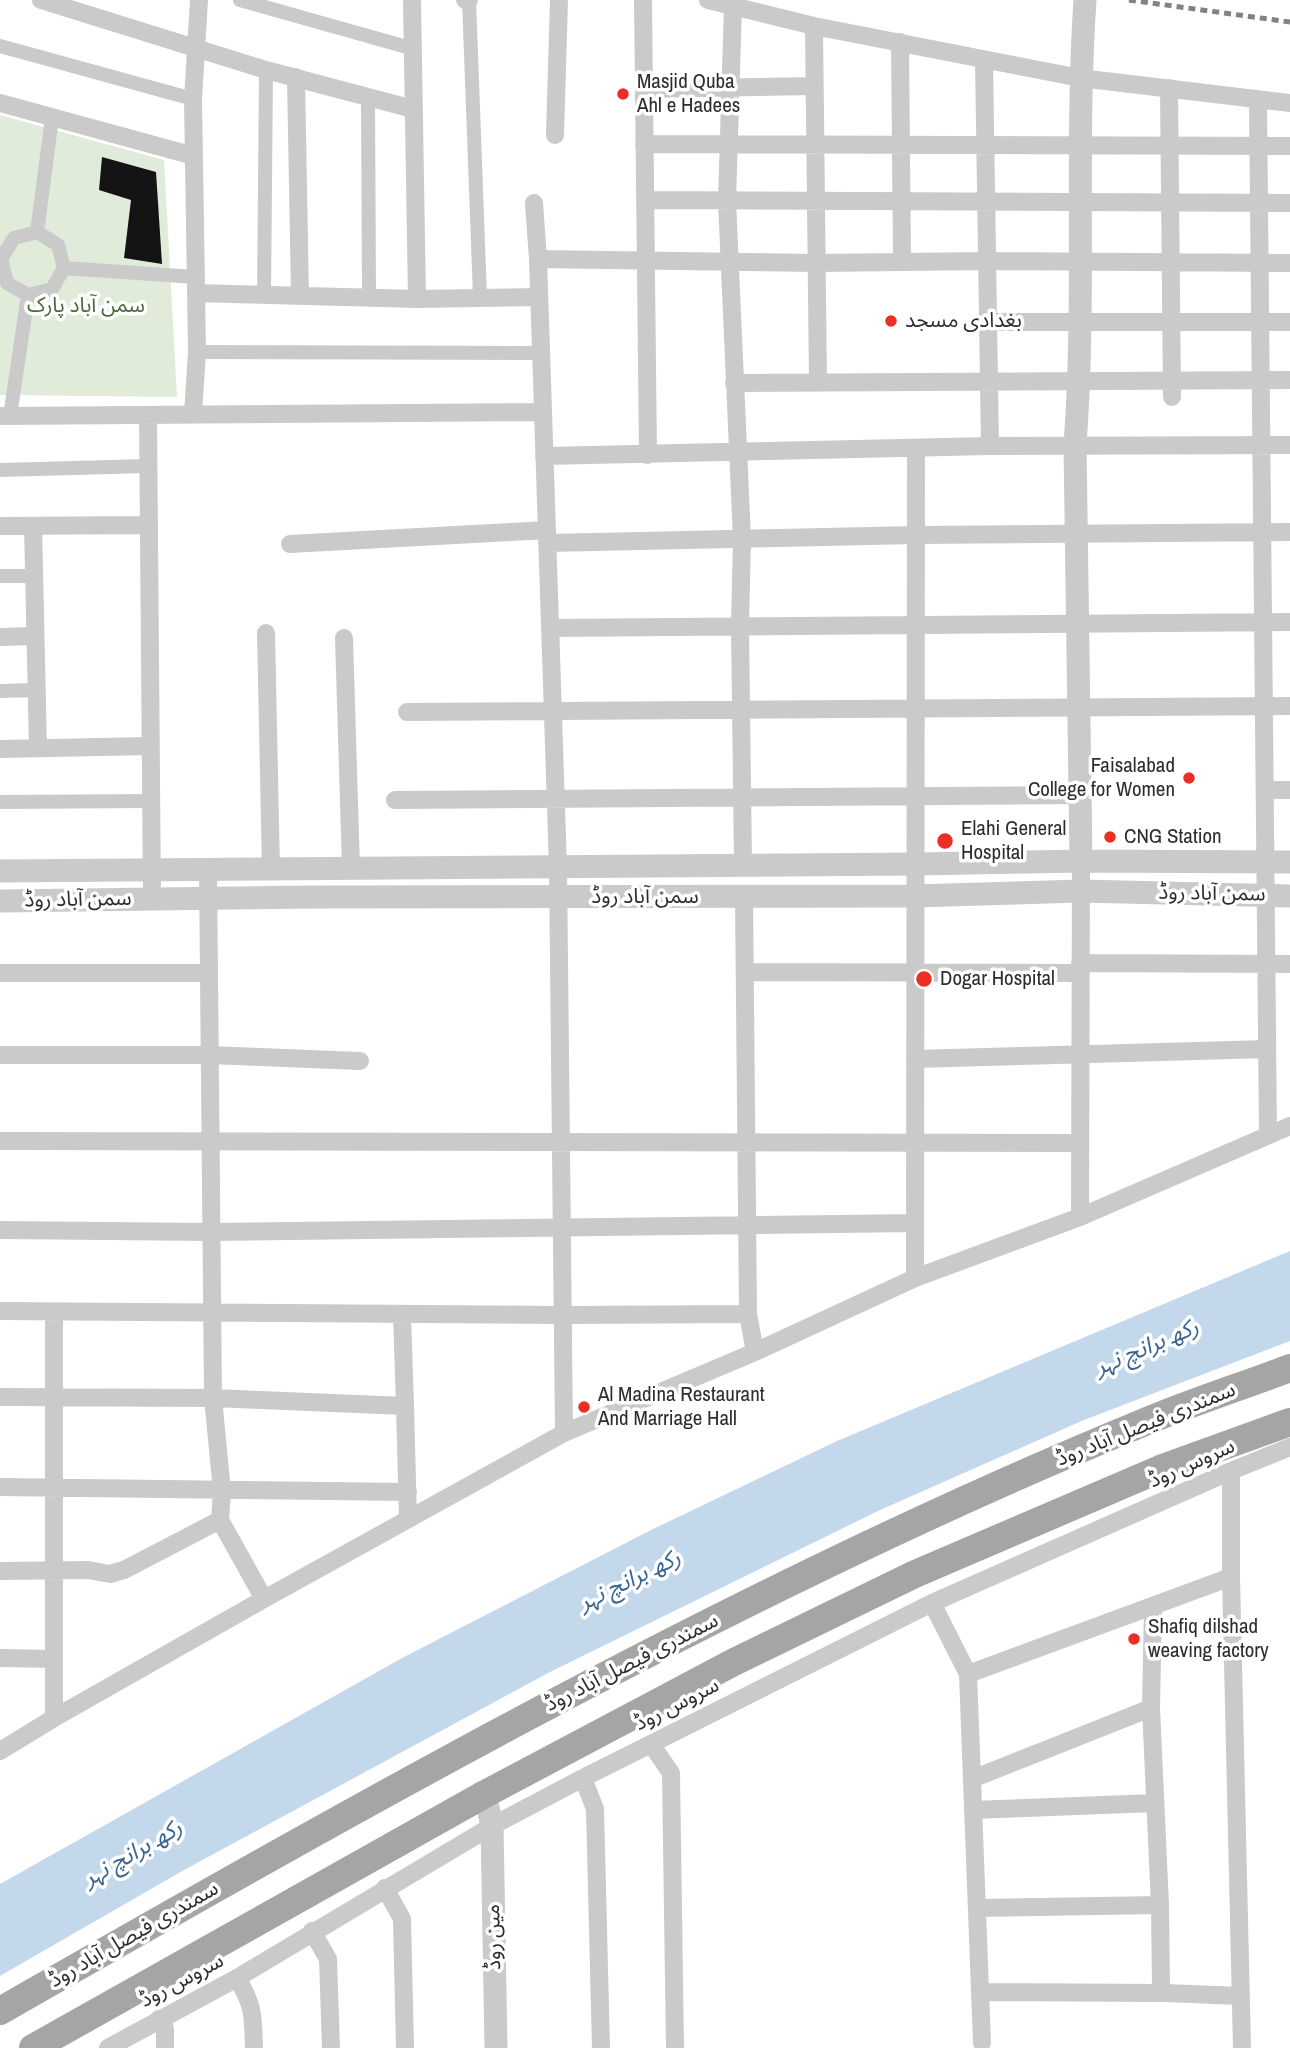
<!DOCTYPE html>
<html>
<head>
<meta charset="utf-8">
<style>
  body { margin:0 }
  canvas { display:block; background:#fff }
</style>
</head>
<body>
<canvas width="1290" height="2048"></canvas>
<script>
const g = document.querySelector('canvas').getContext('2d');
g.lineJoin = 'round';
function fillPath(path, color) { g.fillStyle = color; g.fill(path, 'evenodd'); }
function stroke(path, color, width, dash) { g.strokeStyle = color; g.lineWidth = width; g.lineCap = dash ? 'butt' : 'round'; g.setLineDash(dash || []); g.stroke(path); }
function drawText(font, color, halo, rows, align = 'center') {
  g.font = font + ' "Archivo Narrow","Noto Sans Arabic",sans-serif'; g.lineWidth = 7; g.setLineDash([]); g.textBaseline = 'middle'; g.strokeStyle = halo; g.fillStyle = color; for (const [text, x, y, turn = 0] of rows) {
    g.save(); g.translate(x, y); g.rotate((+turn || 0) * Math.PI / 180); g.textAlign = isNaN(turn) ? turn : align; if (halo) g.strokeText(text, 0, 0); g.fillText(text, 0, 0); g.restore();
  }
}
const green = new Path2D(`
  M0 115 164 160 177 397 0 395Z`);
const water = new Path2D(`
  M1290 1251V1341L1084 1420 880 1510 550 1672 184 1870 0 1976V1884L402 1658 651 1530 837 1441Z`);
const building = new Path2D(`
  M102 157 156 172 162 264 124 258 131 200 99 190Z`);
const pedestrian = new Path2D(`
  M240 0 414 49
  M469 0 480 297
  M0 46 193 99
  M368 96 369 296
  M37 232 58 245 64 268 52 289 28 295 7 283 1 259 14 238Z
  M37 232 52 118
  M64 268 195 277
  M264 296 266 70
  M197 352 541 353
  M10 416 28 295
  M0 470 148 466
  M0 576H34
  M0 691 37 690
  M0 802 150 801`);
const minor = new Path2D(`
  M41 0 266 70 413 109
  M412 0 417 299
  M465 0H469
  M643 0 648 455
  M708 0 814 26 1080 78 1290 103
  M733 6 727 201 742 539 740 626 743 865
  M814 26 818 383
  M900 42 902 261
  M984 60 990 446
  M296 77 300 296
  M1169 88 1172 397
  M644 89 813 86
  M1258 99 1268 1135
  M0 103 194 156
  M555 135 559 0
  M644 144 1290 146
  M645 200 1290 203
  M534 203 538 259 558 867 564 1433
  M538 259 816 263 987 261 1290 263
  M196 293 417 299 539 297
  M988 322H1290
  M734 383 1290 380
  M193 414 197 352 193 99 199 0
  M148 415 152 899
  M0 416 543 412
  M544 456 990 446 1290 445
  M0 526 148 525
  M33 526 38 748
  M547 543 916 535 1290 532
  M290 544 547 530
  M550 628 1290 622
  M266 633 271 869
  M0 637 35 636
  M344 638 351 868
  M407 712 1290 706
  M0 749 150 746
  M1265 790H1290
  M395 800 1080 795
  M208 869 213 1398 222 1491 220 1520 264 1599
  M744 897 748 1314 755 1352
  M1080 963 1290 964
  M745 972 1080 973
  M0 973H209
  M0 1055H210L360 1061
  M915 1059 1267 1049
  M0 1141 1080 1143
  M1080 1217 1081 861
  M0 1230 212 1232 915 1223
  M915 1278 916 449
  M0 1311 564 1315 748 1314
  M0 1397 213 1398 405 1406 402 1314
  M405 1406 408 1519
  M1231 1471V1577L1242 2048
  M0 1487 408 1492
  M0 1571 88 1570 110 1574 124 1570 220 1520
  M932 1603 968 1674 982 2043
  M1153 1606 1151 1708 1160 1905 1161 1988 1165 1993
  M0 1658 54 1659
  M968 1674 1231 1577
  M54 1718V1312
  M651 1744 671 1773 675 2048
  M0 1751 54 1718 264 1599 564 1433 755 1352 915 1278 1080 1217 1290 1126
  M583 1778 595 1809 601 2048
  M972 1779 1151 1708
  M973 1810 1155 1803
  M385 1888 402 1919 405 2048
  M977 1908 1160 1905
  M312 1931 328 1959 331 2048
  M237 1978C254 2006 253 2015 254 2048
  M981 1992 1165 1993 1241 1996
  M159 2019 165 2029V2048
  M108 2048 237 1978 492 1826 583 1778 932 1603 1231 1471 1290 1447`);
const tertiary = new Path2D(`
  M1081 861 1075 445C1086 297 1075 148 1085 0
  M0 871 916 864 1081 861 1290 862
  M0 901 312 897 915 896 1081 891 1290 896
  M485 1794 492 1826 496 2048`);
const primary = new Path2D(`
  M0 2011C371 1799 744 1587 1140 1424 1189 1403 1240 1387 1290 1368
  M33 2048 485 1794 734 1662 915 1574 1160 1469 1290 1422`);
const rail = new Path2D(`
  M1129 0 1290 22`);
const markers = [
  [623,94,7,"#ec2e26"],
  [891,321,7,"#ec2e26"],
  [1189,778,7,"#ec2e26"],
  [1110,837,7,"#ec2e26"],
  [945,841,9,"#ec2e26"],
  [924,979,9,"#ec2e26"],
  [584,1407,7,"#ec2e26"],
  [1134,1639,7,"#ec2e26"]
];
const poiNames = [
  ["Masjid Quba",637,82],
  ["Ahl e Hadees",637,106],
  ["بغدادی مسجد",905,321],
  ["Faisalabad",1175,766,"right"],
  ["College for Women",1175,790,"right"],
  ["Elahi General",961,829],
  ["Hospital",961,853],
  ["CNG Station",1124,837],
  ["Dogar Hospital",940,979],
  ["Al Madina Restaurant",598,1395],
  ["And Marriage Hall",598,1419],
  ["Shafiq dilshad",1148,1627],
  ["weaving factory",1148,1651]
];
const parkNames = [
  ["سمن آباد پارک",86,306]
];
const streetNames = [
  ["سمن آباد روڈ",1212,894,1],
  ["سمن آباد روڈ",645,897],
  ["سمن آباد روڈ",78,900,-1],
  ["سمندری فیصل آباد روڈ",1146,1425,-22],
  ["سروس روڈ",1192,1464,-24],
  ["سمندری فیصل آباد روڈ",632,1663,-27],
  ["سروس روڈ",677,1705,-27],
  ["سمندری فیصل آباد روڈ",134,1935,-30],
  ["مین روڈ",494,1937,-91],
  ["سروس روڈ",182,1981,-28]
];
const waterNames = [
  ["رکھ برانچ نہر",1147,1348,-23],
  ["رکھ برانچ نہر",630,1581,-26],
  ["رکھ برانچ نہر",133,1854,-30]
];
fillPath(green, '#e1ebd9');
fillPath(water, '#c4d8ec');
fillPath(building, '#141414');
stroke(pedestrian, '#cacaca', 14);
stroke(minor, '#cacaca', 18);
stroke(tertiary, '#cacaca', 23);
stroke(primary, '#a5a5a5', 28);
stroke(rail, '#828282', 5, [7, 5]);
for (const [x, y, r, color] of markers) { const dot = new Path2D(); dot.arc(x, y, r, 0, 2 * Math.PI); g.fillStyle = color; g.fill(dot); stroke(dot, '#fff', 2.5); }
drawText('21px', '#2d2d2d', '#fff', poiNames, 'left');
drawText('21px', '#4a6a38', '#fff', parkNames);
drawText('21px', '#2d2d2d', '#fff', streetNames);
drawText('italic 23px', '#386491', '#fff', waterNames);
</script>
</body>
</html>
